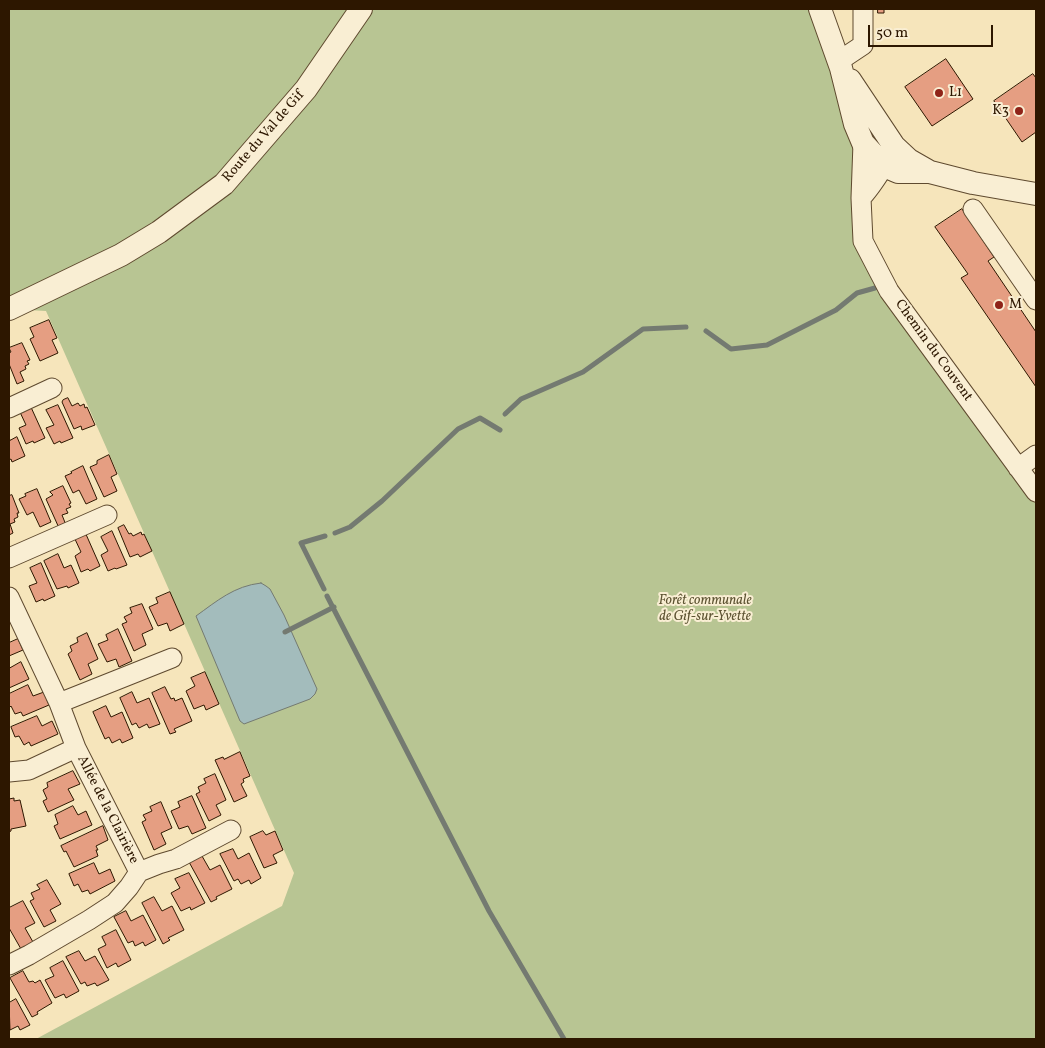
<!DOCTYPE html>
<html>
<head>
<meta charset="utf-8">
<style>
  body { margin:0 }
  #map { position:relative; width:1045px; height:1048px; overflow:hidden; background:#f6e5bb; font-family:Vollkorn,serif }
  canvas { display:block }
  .frame { position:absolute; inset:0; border:10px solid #2d1700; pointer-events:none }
  .scale { position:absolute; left:868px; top:25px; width:125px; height:22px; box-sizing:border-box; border:2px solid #2d1700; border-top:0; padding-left:6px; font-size:15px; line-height:18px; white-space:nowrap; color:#2d1700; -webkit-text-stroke:4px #f9eed3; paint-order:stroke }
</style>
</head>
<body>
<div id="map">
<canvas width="1045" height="1048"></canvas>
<div class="frame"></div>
<div class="scale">50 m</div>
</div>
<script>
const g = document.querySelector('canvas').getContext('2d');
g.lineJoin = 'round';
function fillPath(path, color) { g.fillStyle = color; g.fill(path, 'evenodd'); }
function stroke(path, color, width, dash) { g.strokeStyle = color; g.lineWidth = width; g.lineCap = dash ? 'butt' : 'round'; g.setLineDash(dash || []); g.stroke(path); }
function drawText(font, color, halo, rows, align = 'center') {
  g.font = font + ' Vollkorn,serif'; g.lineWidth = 4; g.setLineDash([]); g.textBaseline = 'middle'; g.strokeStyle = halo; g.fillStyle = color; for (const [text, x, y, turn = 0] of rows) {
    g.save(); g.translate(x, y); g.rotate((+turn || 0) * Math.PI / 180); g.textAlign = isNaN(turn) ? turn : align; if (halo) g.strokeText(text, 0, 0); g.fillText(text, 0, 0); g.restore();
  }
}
const green = new Path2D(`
  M9 9H813L853 147 854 243 883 298 1036 500V1039H36L282 906 294 873 46 311 9 309Z`);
const water = new Path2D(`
  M261 583 266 586 270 589 284 615 317 689 315 694 310 699 244 724 240 721 196 616C217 601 234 586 261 583Z`);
const stream = new Path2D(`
  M706 331 731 349 767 345 836 310 857 293 875 288
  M505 414 521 399 583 372 643 329 686 327
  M335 533 350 527 382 501 458 429 480 418 500 430
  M324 589 301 543 325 536
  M327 596 489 911 564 1039
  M285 632 334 607`);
const building = new Path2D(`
  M878 9H884V13H878Z
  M946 59 973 99 932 126 905 87Z
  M1033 74 1036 78V132L1022 142 994 101Z
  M962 209 994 257 988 261 1036 332V387L961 278 968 274 935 227Z
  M49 320 57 338 52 340 58 353 40 361 30 339 34 337 30 328Z
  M22 343 30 360 27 361 29 364 25 366 26 369 20 372 24 381 17 384 9 364V353L11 352 9 348Z
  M68 398 72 406 78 403 80 406 84 404 85 408 87 407 95 425 82 430 81 426 74 429 62 402 63 400Z
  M30 405 45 438 34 443 33 441 26 444 19 428 26 425 19 410Z
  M58 405 73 438 61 443 60 441 54 444 46 428 54 425 46 410Z
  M17 437 25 456 12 462 11 459 9 460V438L10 440Z
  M109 455 117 474 111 477 117 491 104 497 90 467 97 464V461Z
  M83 466 97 499 86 504 79 490 73 493 65 476 72 473 71 472Z
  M63 486 71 503 69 504 71 507 66 509 68 513 62 515 66 525 59 528 46 499 53 495 50 492Z
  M37 489 51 522 40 527 33 512 27 515 19 499 26 496 25 494Z
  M12 495 19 513H17L18 517 14 519 15 522 10 524 13 533 9 535V496Z
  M124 525 129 534 131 533 133 536 141 532 142 535 144 534 152 551 140 557 138 554 130 557 118 528Z
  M112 531 127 565 116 569 115 568 108 571 101 555 108 551 101 537Z
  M85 532 100 566 90 571 88 569 81 572 75 556 81 552 74 537Z
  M58 554 64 568 71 565 79 583 68 588 67 586 57 589 44 561Z
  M41 563 55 596 44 601 43 599 36 602 29 586 37 583 30 568Z
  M170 592 184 624 170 631 167 623 158 626 149 607 158 603 156 598Z
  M142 604 153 629 142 634 146 645 134 651 122 624 127 622 124 617 132 613 130 608Z
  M118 629 132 661 119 667 116 659 107 662 98 644 108 640 106 635Z
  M87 633 98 659 88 664 92 674 80 680 68 654 72 651 70 646 78 642 77 638Z
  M18 639 23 650 9 656V643Z
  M21 662 29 679 9 688V666V668Z
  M205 672 219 704 206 710 204 705 194 709 186 691 195 686 191 678Z
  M28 685 33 696 44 692 49 705 23 716 21 712 15 714 11 706 9 708V694Z
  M165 687 171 699 174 698 175 701 182 698 192 721 174 729 176 732 170 734 152 693Z
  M132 692 137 703 149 698 160 724 149 728 147 724 139 728 136 723 132 725 120 698Z
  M106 706 111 717 122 712 133 738 122 743 120 739 112 743 109 737 105 739 93 712Z
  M37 716 42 726 52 721 58 734 31 746 29 742 24 745 19 736 15 737 11 727Z
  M240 752 250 776 243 779 244 782 241 784 247 796 234 802 215 760 223 757 224 759Z
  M73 771 80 784 68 789 74 800 48 812 43 801 47 799 43 790 48 787 47 783Z
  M215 774 226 800 216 805 221 815 209 821 196 794 200 792 198 787 206 783 204 779Z
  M192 796 206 828 192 834 188 826 179 829 171 811 180 807 178 802Z
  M9 797V799L14 798V801L20 800 26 826 11 829V831L9 832Z
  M161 802 172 828 161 833 166 844 154 850 142 822 146 820 143 815 152 811 150 807Z
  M73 806 78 815 86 811 92 825 60 839 54 826 58 824 55 815Z
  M103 826 108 840 96 846 98 850H96L98 856 74 867 66 851 64 852 61 846Z
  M263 831 266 835 275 831 283 850 273 855 277 863 264 868 250 837Z
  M233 849 238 859 249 853 261 878 251 884 249 880 241 884 238 879 234 881 220 854Z
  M202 856 210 870 220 865 232 889 216 897 217 899 211 902 189 862Z
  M94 863 99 874 110 869 115 881 90 894 88 890 82 892 78 884 74 886 69 874Z
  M189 873 205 903 191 910 190 907 181 911 171 893 180 888 175 879Z
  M47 880 61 904 50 910 56 921 44 927 30 901 34 899 31 893 40 889 37 885Z
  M154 897 162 911 172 906 184 930 168 938 170 940 163 944 142 903Z
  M23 901 35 923 25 928 33 942 21 949 9 928V908Z
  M126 911 131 921 143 915 156 940 145 946 143 942 135 946 133 941 128 943 114 917Z
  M116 930 131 960 118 967 116 963 107 968 98 949 106 945 102 937Z
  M79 951 85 961 95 956 109 980 97 986 95 983 87 986 85 982 81 984 66 957Z
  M63 961 79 991 66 998 64 994 55 998 45 980 54 976 50 968Z
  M23 971 29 982 33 981 35 983 40 980 52 1003 37 1012 38 1014 32 1017 10 978Z
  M16 999 30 1025 20 1030 18 1026 10 1030 9 1003Z`);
const minor = new Path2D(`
  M839 61 863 45V9
  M863 143 861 198 863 241 889 291 1036 492
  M861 198C873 185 882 170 891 154
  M973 209 1036 300
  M9 408 52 388
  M1018 468 1036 455
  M9 558 107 515
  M9 597 59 703 76 748 139 872
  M59 703 172 658
  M9 772 29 770 76 748
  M9 965 29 955 89 920 115 903 129 887 139 872 159 864 176 859 231 830`);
const tertiary = new Path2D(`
  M820 9 841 68 855 124 863 143 884 166 898 172H930L973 183 1036 194
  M850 80 894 146 909 160 930 172
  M9 309 121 255 159 232 224 184 306 89 361 9`);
const markers = [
  [939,93,5,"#8f2418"],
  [1019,111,5,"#8f2418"],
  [999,305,5,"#8f2418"]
];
const poiNames = [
  ["L1",949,93],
  ["K3",1009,111,"right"],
  ["M",1009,305]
];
const streetNames = [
  ["Route du Val de Gif",264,137,-49],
  ["Chemin du Couvent",933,351,54],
  ["Allée de la Clairière",107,810,63]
];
const parkNames = [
  ["Forêt communale",705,601],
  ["de Gif-sur-Yvette",705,617]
];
fillPath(green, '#b8c593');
fillPath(water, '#a3bcbc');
stroke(water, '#747a71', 1);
stroke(stream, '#747a71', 5);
fillPath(building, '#e59e82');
stroke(building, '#2d1700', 1);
stroke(minor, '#5f4a2f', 21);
stroke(tertiary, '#5f4a2f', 24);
stroke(minor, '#f9eed3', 19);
stroke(tertiary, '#f9eed3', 22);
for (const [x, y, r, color] of markers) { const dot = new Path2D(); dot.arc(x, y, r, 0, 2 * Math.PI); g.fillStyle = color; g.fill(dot); stroke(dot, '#f9eed3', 2); }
drawText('14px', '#2d1700', '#f9eed3', poiNames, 'left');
drawText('14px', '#2d1700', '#f9eed3', streetNames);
drawText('italic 14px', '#5e5433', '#f9eed3', parkNames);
</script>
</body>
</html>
